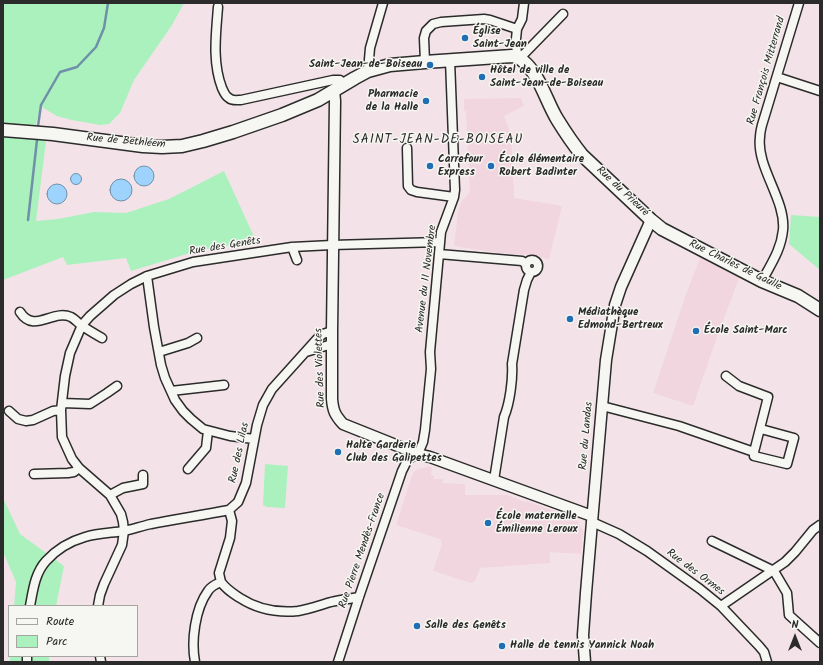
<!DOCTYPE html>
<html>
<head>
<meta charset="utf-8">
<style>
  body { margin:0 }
  #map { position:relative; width:823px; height:665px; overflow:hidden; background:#f3e3e8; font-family:Kalam,sans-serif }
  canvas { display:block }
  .frame { position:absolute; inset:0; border:4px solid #2b2b2b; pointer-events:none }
  .legend { position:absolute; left:8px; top:605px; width:130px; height:52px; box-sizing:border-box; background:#f6f6f2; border:1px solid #a5a5a2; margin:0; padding:5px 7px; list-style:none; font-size:12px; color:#2b2b2b }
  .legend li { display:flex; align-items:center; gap:8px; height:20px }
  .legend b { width:20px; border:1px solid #a5a5a2 }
  .north { position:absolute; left:775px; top:617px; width:40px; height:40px; -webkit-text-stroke:3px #f6f6f2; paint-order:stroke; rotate:0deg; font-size:11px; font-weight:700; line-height:16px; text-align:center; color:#2b2b2b }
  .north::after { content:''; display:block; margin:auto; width:14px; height:18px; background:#2b2b2b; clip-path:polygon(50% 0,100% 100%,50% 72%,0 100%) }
</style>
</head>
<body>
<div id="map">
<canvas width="823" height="665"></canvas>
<div class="frame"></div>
<ul class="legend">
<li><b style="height:5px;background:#f6f6f2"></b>Route</li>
<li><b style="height:11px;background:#aaf1bd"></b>Parc</li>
</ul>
<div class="north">N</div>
</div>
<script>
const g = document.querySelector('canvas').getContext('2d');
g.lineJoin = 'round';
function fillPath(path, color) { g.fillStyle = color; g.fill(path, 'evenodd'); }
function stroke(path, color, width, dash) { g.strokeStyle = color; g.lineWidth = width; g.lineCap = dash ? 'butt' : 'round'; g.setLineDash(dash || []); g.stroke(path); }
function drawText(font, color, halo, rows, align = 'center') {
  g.font = font + ' Kalam,sans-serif'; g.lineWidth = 3; g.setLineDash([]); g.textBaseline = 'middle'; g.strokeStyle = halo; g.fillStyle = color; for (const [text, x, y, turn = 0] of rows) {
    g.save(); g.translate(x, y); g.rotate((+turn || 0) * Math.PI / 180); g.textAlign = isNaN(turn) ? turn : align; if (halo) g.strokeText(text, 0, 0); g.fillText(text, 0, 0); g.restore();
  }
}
const built = new Path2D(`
  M521 98 524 106 504 116 511 135 514 198 562 206 549 259 530 255 499 253 454 246 458 212 461 202 470 192 466 111H464V99Z
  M701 256 740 276 719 331 693 406 653 393 686 294Z
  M428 467H432L431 475 434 476V479H443V483L465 484V495H507L525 502 527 501 577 520 583 530 581 554 550 552V563L480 568 475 581 471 583 433 571 442 544 440 539 396 525 412 476 414 472 418 469Z`);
const green = new Path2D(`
  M3 3H184L172 25 134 80 120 113 109 124 100 125 72 120 57 116 40 106 36 124 46 141 36 221 58 219 94 212 126 213 169 199 224 171 256 241 200 250 131 271 126 258 67 265 63 257 3 280Z
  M791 215 820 217V270L789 244Z
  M265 464 288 466 285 508 267 507 263 505Z
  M3 498 20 534 64 566 56 606H14L16 582 3 552Z
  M10 656H49V662H10Z`);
const water = new Path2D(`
  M134 176a10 10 0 1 1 20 0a10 10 0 1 1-20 0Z
  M70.5 179a5.5 5.5 0 1 1 11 0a5.5 5.5 0 1 1-11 0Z
  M110 190a11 11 0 1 1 22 0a11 11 0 1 1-22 0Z
  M47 194a10 10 0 1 1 20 0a10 10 0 1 1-20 0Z`);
const stream = new Path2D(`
  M38 126 41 105 60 72 77 67 96 47 104 28 108 3
  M28 220 37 140`);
const minor = new Path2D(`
  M524 3 522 19 517 29 516 39 517 57 524 54 563 14
  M218 7C216 34 212 62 222 88 224 92 225 96 229 98 232 101 237 100 241 100L333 80H340L344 84
  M425 62 424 38 426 31 433 24 441 22 484 19 490 20 517 29
  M368 71 370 48 383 3
  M777 77 820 91
  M407 148 408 186 411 190 417 192 454 197
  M292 247 297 260
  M439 254 522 261 526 264
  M526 266a6 6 0 1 1 12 0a6 6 0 1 1-12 0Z
  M147 276 154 327 161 365 165 378 175 400 183 411 191 419 203 429 230 436 254 439
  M762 281C771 264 781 250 783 230 786 200 756 167 760 137 760 133 761 129 762 125L799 3
  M20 312C34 334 52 309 71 317 75 319 78 323 81 325 88 330 95 334 102 338
  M159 352 188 343 197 338
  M306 352 332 344
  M171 391 224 385
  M62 403 90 404 107 393 117 386
  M602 406 679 426 754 452 768 397 739 386 726 376
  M9 411 18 419 26 421 33 420 53 411 61 410
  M754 452V456L787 464 794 438 761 429
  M188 469 206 448 208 431
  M34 474 68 473 74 472 79 468
  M494 480 504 417C510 403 513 378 512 364L524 290 527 280 531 272
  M110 495 123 488 143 484V475
  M592 522 619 534 647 551 700 589 721 606 759 646 764 652 767 662
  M712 541 774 571
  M774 571 787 593 789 615 820 643
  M221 582C227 590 231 592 240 598 257 609 278 613 298 611 310 609 320 605 331 602 340 600 349 599 359 597
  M30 606C33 590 35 573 46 561 56 550 71 541 85 537 98 533 111 533 124 531 133 529 142 526 151 524 177 519 203 515 229 510L238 502 246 483 257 425 263 405 272 389 317 339 323 334 332 331
  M98 606 100 595 104 584 122 545 124 531 123 522 121 514 110 495 79 468 72 459 62 437 61 410 65 376 70 353 82 325 90 316 114 295 131 284 147 276 193 262 292 247 332 245 440 242
  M721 606 785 562 795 552 813 530 820 525
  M100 656 101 662
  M27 662V656
  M195 662C191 641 195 609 208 591 211 586 216 584 221 582L219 573 230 538 232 521 229 510
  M338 662 359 597 402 471 408 459 418 454 423 442 425 430 431 369 430 352 441 232 454 197 455 190 450 60`);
const tertiary = new Path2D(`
  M334 90 335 101 332 331V399C333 411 335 415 343 424L418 454 430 457 592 516
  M585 662 583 635 586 593 592 522 606 360 615 305 621 287 651 220`);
const secondary = new Path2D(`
  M3 130 53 134 143 146 162 147 182 146 203 141 233 132 282 115 318 100 355 78 368 71 390 65 425 62 512 56C516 57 520 58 523 61 540 75 546 101 557 119 565 132 573 144 582 155L651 220 662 229 762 281 798 296 820 310`);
const markers = [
  [465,38,4,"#1f6fb2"],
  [430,65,4,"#1f6fb2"],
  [482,77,4,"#1f6fb2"],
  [426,101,4,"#1f6fb2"],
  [430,166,4,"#1f6fb2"],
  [491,166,4,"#1f6fb2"],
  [570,319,4,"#1f6fb2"],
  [696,331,4,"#1f6fb2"],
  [338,452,4,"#1f6fb2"],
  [488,523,4,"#1f6fb2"],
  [417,626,4,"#1f6fb2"],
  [502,646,4,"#1f6fb2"]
];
const poiNames = [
  ["Église",473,32],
  ["Saint-Jean",473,45],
  ["Saint-Jean-de-Boiseau",422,65,"right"],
  ["Hôtel de ville de",490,71],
  ["Saint-Jean-de-Boiseau",490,84],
  ["Pharmacie",418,95,"right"],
  ["de la Halle",418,108,"right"],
  ["Carrefour",438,160],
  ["Express",438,173],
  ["École élémentaire",499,160],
  ["Robert Badinter",499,173],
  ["Médiathèque",578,313],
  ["Edmond-Bertreux",578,326],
  ["École Saint-Marc",704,331],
  ["Halte Garderie",346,446],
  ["Club des Galipettes",346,459],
  ["École maternelle",496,517],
  ["Émilienne Leroux",496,530],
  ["Salle des Genêts",425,626],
  ["Halle de tennis Yannick Noah",510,646]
];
const streetNames = [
  ["Rue François Mitterrand",767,71,-74],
  ["Rue de Bethléem",126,142,5],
  ["Rue du Prieuré",622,192,43],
  ["Rue des Genêts",225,247,-9],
  ["Rue Charles de Gaulle",735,266,26],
  ["Avenue du 11 Novembre",427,279,-83],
  ["Rue des Violettes",321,368,-92],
  ["Rue du Landas",587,436,-85],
  ["Rue des Lilas",240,453,-78],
  ["Rue Pierre Mendès-France",363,551,-71],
  ["Rue des Ormes",695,573,37]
];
const quarterNames = [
  ["SAINT-JEAN-DE-BOISEAU",438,141]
];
fillPath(built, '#f1d6e0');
fillPath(green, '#aaf1bd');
fillPath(water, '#9dd3fc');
stroke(water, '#6f90a8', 1);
stroke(stream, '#6f90a8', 2.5);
stroke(minor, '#2b2b2b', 11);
stroke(tertiary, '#2b2b2b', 13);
stroke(secondary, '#2b2b2b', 15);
stroke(minor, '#f6f6f2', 8);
stroke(tertiary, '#f6f6f2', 10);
stroke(secondary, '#f6f6f2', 12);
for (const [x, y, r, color] of markers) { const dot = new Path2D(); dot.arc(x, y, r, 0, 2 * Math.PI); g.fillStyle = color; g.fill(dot); stroke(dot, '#f6f6f2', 1.5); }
drawText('bold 11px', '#2b2b2b', '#f6f6f2', poiNames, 'left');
drawText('11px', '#2b2b2b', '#f6f6f2', streetNames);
g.letterSpacing = '1px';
drawText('13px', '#2b2b2b', '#f6f6f2', quarterNames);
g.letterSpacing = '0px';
</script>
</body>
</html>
